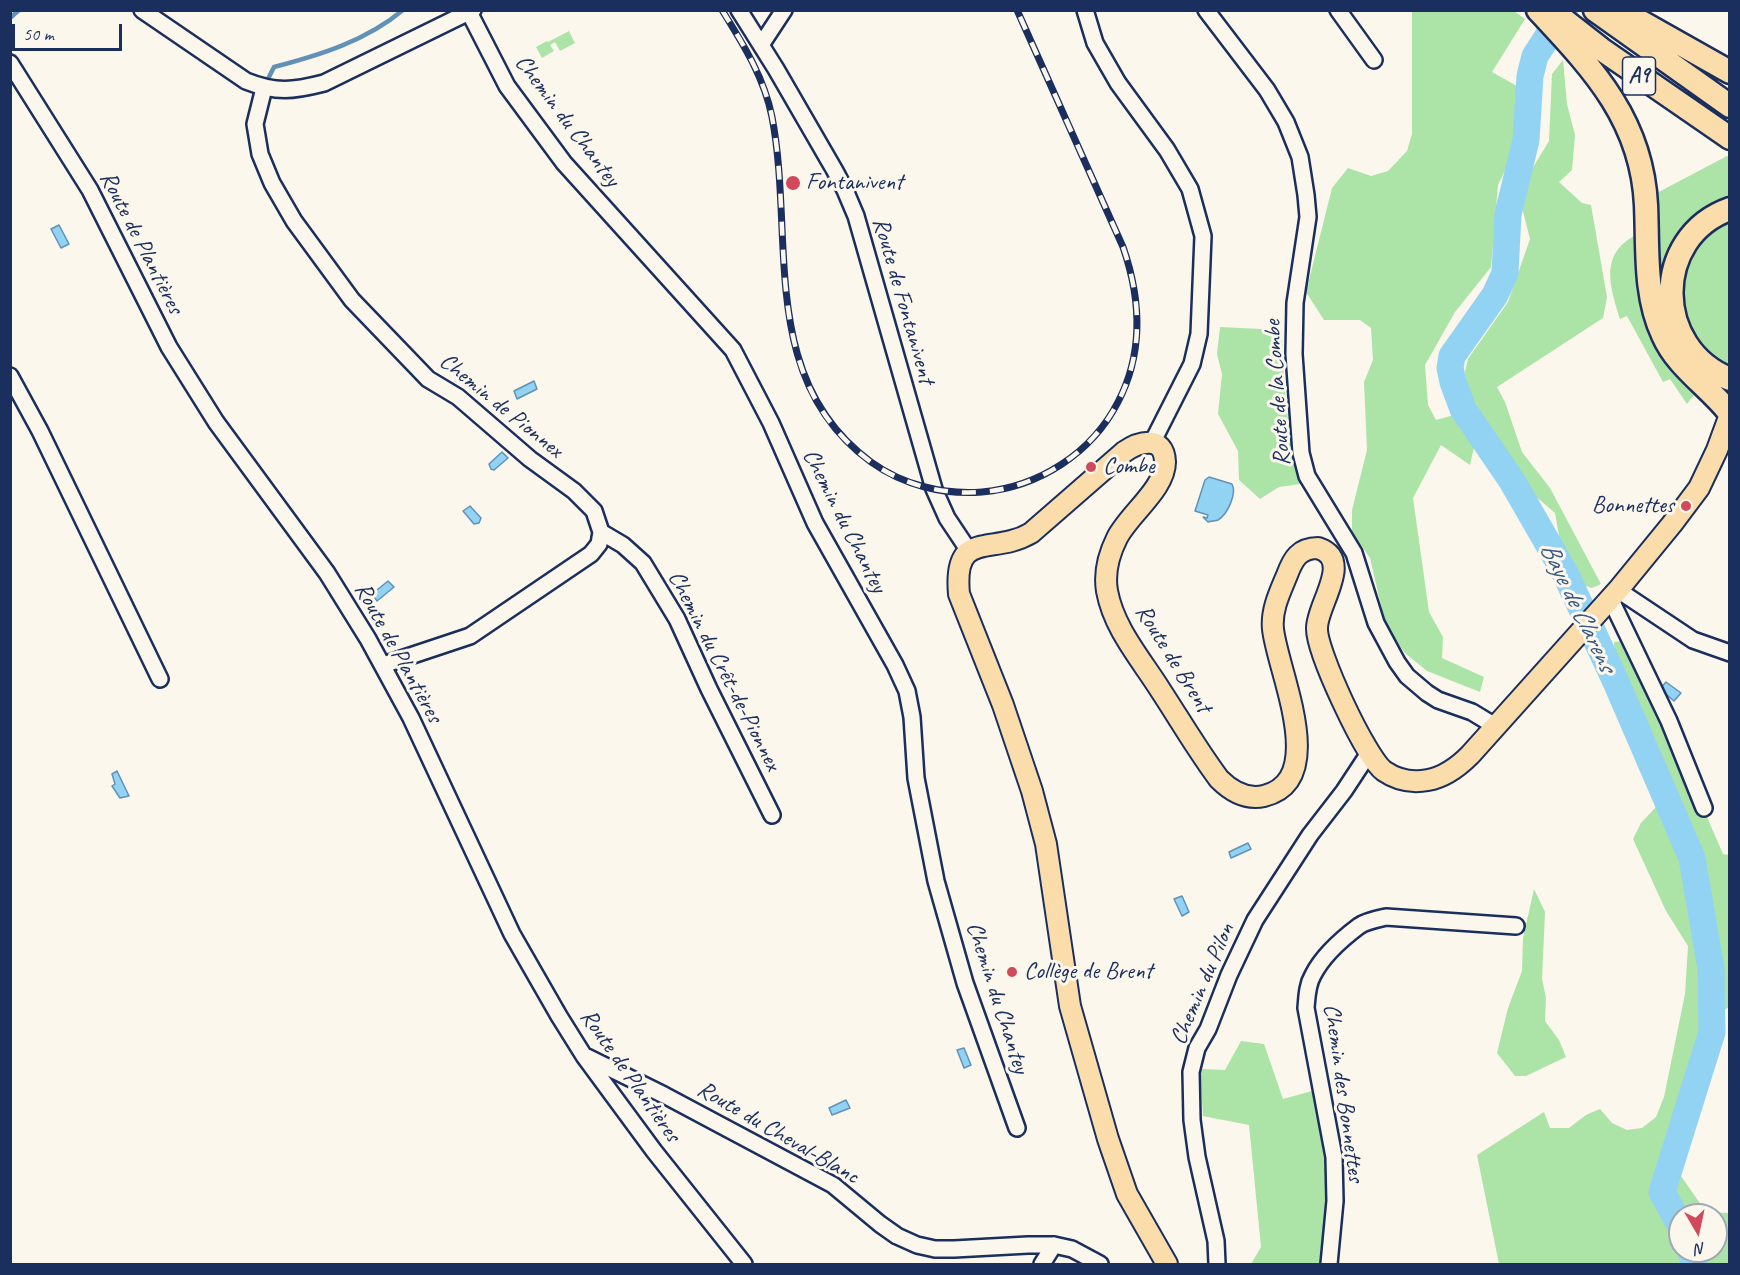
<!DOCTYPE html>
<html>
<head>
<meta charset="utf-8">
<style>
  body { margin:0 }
  #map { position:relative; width:1740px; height:1275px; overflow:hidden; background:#fbf7ec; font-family:Caveat,sans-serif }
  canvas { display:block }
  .frame { position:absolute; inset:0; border:12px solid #1b2f5e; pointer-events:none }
  .north { position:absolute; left:1668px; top:1203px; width:60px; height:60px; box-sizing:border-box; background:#fbf7ec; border:2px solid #a1a7b3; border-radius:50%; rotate:171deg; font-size:16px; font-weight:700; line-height:24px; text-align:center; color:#1b2f5e }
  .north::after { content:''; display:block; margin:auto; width:21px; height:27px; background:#d1495b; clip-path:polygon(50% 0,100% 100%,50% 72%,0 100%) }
  .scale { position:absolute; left:12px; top:24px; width:110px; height:27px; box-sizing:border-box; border:3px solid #1b2f5e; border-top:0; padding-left:8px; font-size:18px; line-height:21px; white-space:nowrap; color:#1b2f5e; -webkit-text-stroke:4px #fbf7ec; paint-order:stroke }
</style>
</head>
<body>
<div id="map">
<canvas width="1740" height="1275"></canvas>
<div class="frame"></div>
<div class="north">N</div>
<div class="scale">50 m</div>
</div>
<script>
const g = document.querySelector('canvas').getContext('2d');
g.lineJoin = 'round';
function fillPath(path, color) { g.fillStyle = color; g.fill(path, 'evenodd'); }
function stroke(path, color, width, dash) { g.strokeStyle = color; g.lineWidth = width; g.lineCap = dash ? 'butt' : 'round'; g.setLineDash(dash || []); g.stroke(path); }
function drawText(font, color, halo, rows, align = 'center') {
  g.font = font + ' Caveat,sans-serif'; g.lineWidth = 6; g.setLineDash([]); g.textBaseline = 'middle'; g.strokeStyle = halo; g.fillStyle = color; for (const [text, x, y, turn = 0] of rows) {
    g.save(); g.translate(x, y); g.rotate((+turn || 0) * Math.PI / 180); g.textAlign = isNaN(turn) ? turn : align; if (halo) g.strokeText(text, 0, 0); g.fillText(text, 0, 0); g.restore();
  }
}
const green = new Path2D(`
  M1412 11H1514L1525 19 1492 72 1524 90 1512 156 1498 185 1491 267 1455 312 1425 365 1428 405 1436 420 1454 415 1474 447 1470 465 1441 445 1413 498 1429 612 1443 637 1442 658 1484 677 1480 692 1427 671 1405 653 1386 627 1370 558 1352 532V510L1367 450 1364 382 1373 360 1371 328 1360 320H1324L1306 292 1332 188 1348 168 1371 176 1388 171 1407 151 1412 134Z
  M569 31 575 43 560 51 555 42 550 45 554 51 542 58 536 47 547 41 548 42Z
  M1563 60 1567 104 1575 135 1572 170 1559 182 1582 203 1591 205 1607 297 1603 318 1497 387 1505 402 1522 452 1550 488 1601 584 1592 588 1578 583 1561 547 1555 513 1519 482 1499 454 1492 433 1476 404 1467 397 1465 371 1468 359 1508 302 1530 239 1518 192 1549 141 1552 74Z
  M1727 156 1729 157V200L1660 294 1653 195Z
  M1729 219V364L1719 359 1716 362 1690 334 1681 302 1685 264 1702 237Z
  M1636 235C1639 309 1642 339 1694 395L1687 404 1670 379 1663 382 1627 316 1620 319C1610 286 1599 254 1636 235Z
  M1220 327 1282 330C1283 385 1287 430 1300 484L1279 487 1260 499 1239 480 1238 451 1218 414 1222 374 1217 354Z
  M1630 640 1723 854 1729 855V1007C1698 1024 1694 1062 1685 1092 1679 1112 1670 1131 1663 1150L1706 1212 1729 1213V1264H1499L1477 1155 1544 1112 1550 1128H1569L1586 1115 1600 1109 1612 1123 1627 1130 1642 1128 1656 1117 1664 1097 1685 994 1688 946 1666 911 1633 839 1641 823 1655 808 1665 783 1642 709 1615 659 1614 642ZM1680 1215H1716V1251H1680Z
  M1534 889 1545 912 1542 979 1546 998 1545 1021 1559 1040 1566 1057 1526 1076H1515L1497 1053 1508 1008 1522 971 1523 938Z
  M1241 1041 1264 1044 1283 1099 1312 1091 1330 1187 1326 1264H1251L1261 1247 1249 1125 1203 1116 1200 1069 1225 1070Z`);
const water = new Path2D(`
  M59 225 69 244 61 248 51 229Z
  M534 381 537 389 517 399 514 391Z
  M502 452 508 458 494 470 491 469 489 464Z
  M1209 477 1232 484C1237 493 1228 514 1218 520 1216 521 1211 521 1208 522L1203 517 1207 518 1208 515 1195 511 1205 480Z
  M470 506 481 518 479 523 474 524 463 511Z
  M388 581 394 587 377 601 372 594Z
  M1666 682 1681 693 1674 701 1660 689Z
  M117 771 129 796 120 798 112 786 115 784 112 774Z
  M1248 843 1251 849 1231 858 1229 852Z
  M1182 896 1189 912 1182 916 1174 899Z
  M964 1048 971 1065 964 1068 957 1050Z
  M846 1100 850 1108 832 1115 829 1108Z`);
const stream = new Path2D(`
  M10 18 19 10
  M268 79 274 67C320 55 366 41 403 10`);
const river = new Path2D(`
  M1565 10 1535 56 1530 76 1526 140 1508 214 1505 273 1495 295 1452 356 1450 368 1453 382 1463 409 1512 481 1565 573 1616 682 1692 858 1711 969 1712 1032 1662 1192 1680 1225
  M1691 1251 1694 1264`);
const minor = new Path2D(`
  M142 10 246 81C276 93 293 91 324 83L473 10
  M739 10 776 69 835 171 845 190 856 216 934 489 947 518 969 551
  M1085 10 1095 43 1118 83 1167 150 1190 189 1203 236 1199 334 1192 364 1152 443
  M1206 10 1267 90 1286 122 1300 157 1306 195 1308 217 1295 303 1294 354 1301 453 1307 476 1354 553 1376 623 1397 662 1407 676 1427 693 1438 700 1472 712 1495 726
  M1338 10 1374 60
  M469 12 507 86 564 163 733 350 771 423 815 523 895 665 907 691 912 717 916 778 936 881 965 983 1017 1128
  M761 45 784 10
  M10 63 90 190 169 347 216 422 327 573 368 639 411 718 512 934 559 1016 584 1056 654 1151 744 1264
  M264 88 255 124 260 154 272 183 294 221 352 300 428 379 458 397 530 459 574 491 594 511 601 532 599 544 591 554 470 636 383 665
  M10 376 40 431 160 679
  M601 532 623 545 643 563 677 619 709 689 772 815
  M1618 590 1693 640 1730 653
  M1610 598 1669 721 1704 808
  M587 1057 664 1095 833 1185 880 1224 897 1236 917 1245 935 1249H954L1028 1245H1054L1072 1249 1100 1264
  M1042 1264 1054 1245
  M1217 1264 1216 1241 1197 1157 1192 1120 1191 1072 1197 1048 1208 1029 1229 975 1255 920 1310 835 1344 791 1369 753
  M1329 1264 1335 1201 1334 1157 1306 1008C1307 997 1307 985 1313 975 1322 957 1343 938 1359 926 1366 921 1377 919 1386 917L1516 926`);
const major = new Path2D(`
  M1167 1264 1127 1194 1108 1139 1070 1006 1046 844 1032 791 1003 705 959 594C953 528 992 556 1031 533L1124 452C1138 442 1164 434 1165 462 1165 489 1129 514 1117 538 1109 554 1104 573 1107 591 1114 629 1141 659 1161 691 1180 720 1198 751 1219 779 1231 791 1246 800 1264 796 1330 780 1277 670 1273 629 1271 610 1280 592 1287 575 1293 559 1299 548 1318 548 1354 560 1317 604 1317 628 1316 651 1366 758 1384 771 1397 780 1412 783 1428 780 1445 777 1458 767 1470 755L1618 590 1672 524 1699 488 1717 450 1728 420`);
const highway = new Path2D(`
  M1538 10C1593 69 1642 120 1646 205 1648 248 1644 295 1663 335 1677 367 1707 385 1728 411
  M1595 10 1730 106
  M1620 10 1730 72
  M1560 17 1601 49 1730 138
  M1730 209C1651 237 1653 349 1730 379`);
const rail = new Path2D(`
  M722 10C743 44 764 77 772 117 795 236 757 379 871 462 903 485 943 495 982 492 1039 487 1092 453 1118 402 1144 352 1141 299 1123 247L1017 10`);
const markers = [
  [793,183,8,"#d1495b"],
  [1091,467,6,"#d1495b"],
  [1686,506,6,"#d1495b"],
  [1012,972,6,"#d1495b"]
];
const shields = [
  [1639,76,33]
];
const shieldNames = [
  ["A9",1639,76]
];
const streetNames = [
  ["Chemin du Chantey",567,121,53],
  ["Route de Plantières",141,243,63],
  ["Route de Fontanivent",903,301,74],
  ["Route de la Combe",1278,393,-94],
  ["Chemin de Pionnex",501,406,39],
  ["Chemin du Chantey",844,521,63],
  ["Route de Plantières",398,653,61],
  ["Route de Brent",1173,659,58],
  ["Chemin du Crêt-de-Pionnex",724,671,63],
  ["Chemin du Pilon",1203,984,-67],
  ["Chemin du Chantey",997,998,72],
  ["Route de Plantières",630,1076,55],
  ["Chemin des Bonnettes",1343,1093,82],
  ["Route du Cheval-Blanc",778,1133,30]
];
const poiNames = [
  ["Fontanivent",806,183],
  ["Combe",1103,467],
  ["Bonnettes",1674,506,"right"],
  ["Collège de Brent",1024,972]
];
const waterNames = [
  ["Baye de Clarens",1577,607,64]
];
fillPath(green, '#ace3a7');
fillPath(water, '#92d3f4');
stroke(water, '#6291b8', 1.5);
stroke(stream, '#6291b8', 4.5);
stroke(river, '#92d3f4', 27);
stroke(minor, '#1b2f5e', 20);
stroke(major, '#1b2f5e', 24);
stroke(highway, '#1b2f5e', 27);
stroke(minor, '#fbf7ec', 15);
stroke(major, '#fbddab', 20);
stroke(highway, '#fbddab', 22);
stroke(rail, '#1b2f5e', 7);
stroke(rail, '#fbf7ec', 4.5, [14]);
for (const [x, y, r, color] of markers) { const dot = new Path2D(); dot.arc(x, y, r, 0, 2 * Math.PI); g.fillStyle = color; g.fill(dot); stroke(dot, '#fbf7ec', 2); }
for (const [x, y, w] of shields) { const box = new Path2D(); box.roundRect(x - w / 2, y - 19, w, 38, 4.5); g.fillStyle = '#fbf7ec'; g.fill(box); stroke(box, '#1b2f5e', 1.5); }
drawText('bold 22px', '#1b2f5e', null, shieldNames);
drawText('24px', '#1b2f5e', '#fbf7ec', streetNames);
drawText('24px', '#1b2f5e', '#fbf7ec', poiNames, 'left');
drawText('italic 26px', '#395884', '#fbf7ec', waterNames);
</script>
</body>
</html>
